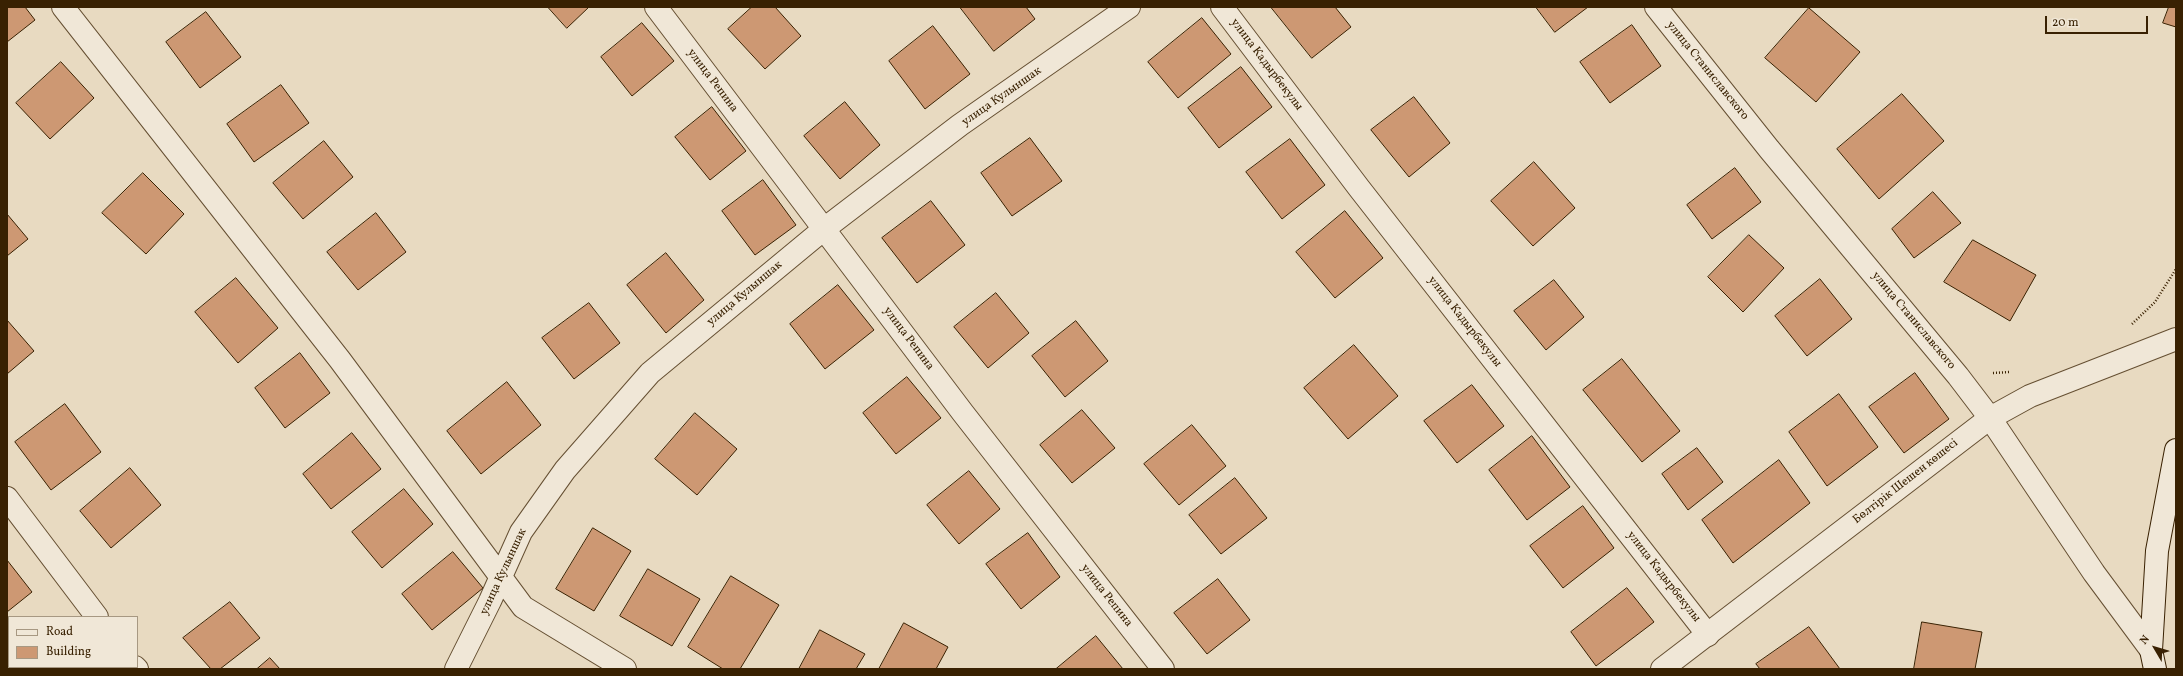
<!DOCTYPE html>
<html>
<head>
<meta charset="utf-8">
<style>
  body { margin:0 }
  #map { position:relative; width:2183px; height:676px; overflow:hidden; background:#e8dac1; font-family:Vollkorn,serif }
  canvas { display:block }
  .frame { position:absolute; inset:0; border:8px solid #392102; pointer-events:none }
  .legend { position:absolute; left:8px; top:616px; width:130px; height:52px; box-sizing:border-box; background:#f0e7d7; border:1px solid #a79882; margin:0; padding:5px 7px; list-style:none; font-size:12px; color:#392102 }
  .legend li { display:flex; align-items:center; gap:8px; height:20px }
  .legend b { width:20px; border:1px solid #a79882 }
  .north { position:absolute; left:2135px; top:628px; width:40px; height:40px; -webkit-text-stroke:3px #f0e7d7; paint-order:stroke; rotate:308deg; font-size:11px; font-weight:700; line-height:16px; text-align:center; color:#392102 }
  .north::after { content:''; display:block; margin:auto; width:14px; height:18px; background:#392102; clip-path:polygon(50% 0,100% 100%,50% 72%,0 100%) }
  .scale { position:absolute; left:2045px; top:16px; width:103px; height:18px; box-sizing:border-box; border:2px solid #392102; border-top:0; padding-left:5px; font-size:12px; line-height:14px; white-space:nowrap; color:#392102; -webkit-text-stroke:3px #f0e7d7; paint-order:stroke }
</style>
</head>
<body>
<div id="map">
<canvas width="2183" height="676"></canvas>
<div class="frame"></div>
<ul class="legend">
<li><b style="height:5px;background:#f0e7d7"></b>Road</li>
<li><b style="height:11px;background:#cd9873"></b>Building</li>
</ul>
<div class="north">N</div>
<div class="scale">20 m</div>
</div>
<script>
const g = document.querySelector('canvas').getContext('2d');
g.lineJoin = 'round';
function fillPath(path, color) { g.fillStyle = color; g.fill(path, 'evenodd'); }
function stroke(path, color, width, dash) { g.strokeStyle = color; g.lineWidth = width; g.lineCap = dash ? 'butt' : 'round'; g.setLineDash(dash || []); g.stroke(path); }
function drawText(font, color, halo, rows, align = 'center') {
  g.font = font + ' Vollkorn,serif'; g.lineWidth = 4; g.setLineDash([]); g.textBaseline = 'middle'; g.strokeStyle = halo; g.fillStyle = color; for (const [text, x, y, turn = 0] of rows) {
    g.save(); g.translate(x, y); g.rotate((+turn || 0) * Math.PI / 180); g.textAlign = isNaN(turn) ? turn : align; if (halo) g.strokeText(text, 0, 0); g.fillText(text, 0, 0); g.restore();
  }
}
const building = new Path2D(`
  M7 7H25L35 20 7 42Z
  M548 7H589L567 28Z
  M752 7H775L801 36 765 69 728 29Z
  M960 7H1026L1035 19 994 51Z
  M1271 7H1335L1351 27 1312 58Z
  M1536 7H1588L1555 32Z
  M2169 7H2176V27L2163 23Z
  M1809 8 1860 52 1816 102 1765 58Z
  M206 12 241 57 200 88 166 42Z
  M1202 18 1231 54 1178 98 1148 62Z
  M642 23 674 61 632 96 601 57Z
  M1632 25 1661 66 1610 103 1580 62Z
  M933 26 970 74 925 109 889 61Z
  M61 62 94 98 50 139 16 103Z
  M1241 67 1272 107 1219 148 1188 108Z
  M281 85 309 123 254 162 227 124Z
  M1902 94 1944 141 1879 199 1837 149Z
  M1414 97 1450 143 1409 177 1371 130Z
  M845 102 880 145 840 179 804 136Z
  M712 107 746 151 710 180 675 137Z
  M1030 138 1062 181 1012 216 981 173Z
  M1290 139 1325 185 1282 219 1246 172Z
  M324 141 353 177 303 219 273 183Z
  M1534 162 1575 208 1533 246 1491 201Z
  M1735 168 1761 202 1712 239 1687 205Z
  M143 173 184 214 146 254 102 213Z
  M763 180 796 225 755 255 722 211Z
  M1933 192 1961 223 1914 258 1892 229Z
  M931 201 965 245 917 283 882 238Z
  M1345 211 1383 258 1335 298 1296 252Z
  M376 213 406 252 358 290 327 252Z
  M7 214 28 239 7 256Z
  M1749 235 1784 268 1743 312 1708 277Z
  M1973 240 2036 275 2010 321 1944 282Z
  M666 253 704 300 666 333 627 285Z
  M236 278 278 328 238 363 195 312Z
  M1820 279 1852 319 1807 356 1775 316Z
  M1554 280 1584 317 1546 350 1514 311Z
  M838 285 874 330 825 369 790 324Z
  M996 293 1029 333 988 368 954 327Z
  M589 303 620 343 574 379 542 338Z
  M7 320 34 351 7 374Z
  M1076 321 1108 361 1065 397 1032 356Z
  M1354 345 1398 396 1348 439 1304 388Z
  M300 353 330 393 285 428 255 388Z
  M1622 359 1680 431 1642 462 1583 390Z
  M1915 373 1949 419 1904 453 1869 407Z
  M907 377 941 418 896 454 863 413Z
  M507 382 541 425 481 474 447 431Z
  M1472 385 1504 426 1457 463 1424 421Z
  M1839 394 1878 447 1827 486 1789 432Z
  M65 404 101 452 51 490 15 442Z
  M1082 410 1115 448 1072 483 1040 445Z
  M695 413 737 449 697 495 655 459Z
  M1192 425 1226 466 1179 505 1144 464Z
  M352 433 381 469 331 509 303 474Z
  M1532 436 1570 487 1527 520 1489 470Z
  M1697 448 1723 482 1688 510 1662 474Z
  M1779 460 1810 503 1733 563 1702 520Z
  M130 468 161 505 111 548 80 511Z
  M969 471 1000 509 959 544 927 505Z
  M1235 478 1267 518 1221 554 1189 515Z
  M404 489 433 524 382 568 352 532Z
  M1583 506 1614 548 1563 588 1530 546Z
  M593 528 631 551 594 611 556 589Z
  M1028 533 1060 577 1021 609 986 564Z
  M453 552 483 588 432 630 402 594Z
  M7 560 32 592 7 612Z
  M648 569 700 599 672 646 620 616Z
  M731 576 779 605 740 669H723L688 647Z
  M1218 579 1250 620 1207 654 1174 613Z
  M1627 588 1654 622 1596 666 1571 632Z
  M230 602 260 638 220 669H211L183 638Z
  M1922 622 1982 632 1975 669H1914Z
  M904 623 948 647 936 669H879Z
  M1809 627 1840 669H1760L1756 664Z
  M820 630 865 654 856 669H799Z
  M1096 636 1123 669H1056Z
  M270 658 280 669H257Z
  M25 667H67L64 669H27Z`);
const path = new Path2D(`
  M2132 324 2155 302 2176 269
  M1993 373 2010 372`);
const minor = new Path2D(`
  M63 7 340 360 523 607 625 669
  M656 7 963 413 1163 669
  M1222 7 1359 188 1708 635
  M1656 7 1769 149 1958 376 1990 418 2094 573 2151 650
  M7 498 97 617
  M135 667 137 669
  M456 669 490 601 521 532 565 470 650 373 824 229 960 125 1129 7`);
const tertiary = new Path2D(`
  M1662 669 1990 418 2030 396 2176 339`);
const secondary = new Path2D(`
  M2155 669 2151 650 2157 551 2176 450`);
const streetNames = [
  ["улица Кадырбекулы",1266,65,53],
  ["улица Станиславского",1707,71,51],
  ["улица Репина",712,81,53],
  ["улица Кулыншак",1002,97,-35],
  ["улица Кулыншак",745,294,-40],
  ["улица Станиславского",1913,321,50],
  ["улица Кадырбекулы",1464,322,52],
  ["улица Репина",908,339,53],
  ["Бөлтірік Шешен көшесі",1906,482,-38],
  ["улица Кулыншак",504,572,-65],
  ["улица Кадырбекулы",1663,577,52],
  ["улица Репина",1106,596,52]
];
fillPath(building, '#cd9873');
stroke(building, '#392102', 1);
stroke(minor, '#654f32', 24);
stroke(tertiary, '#654f32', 24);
stroke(secondary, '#392102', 24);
stroke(path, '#392102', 2.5, [1, 2]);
stroke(minor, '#f0e7d7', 22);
stroke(tertiary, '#f0e7d7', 22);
stroke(secondary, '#f0e7d7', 22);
drawText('12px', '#392102', '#f0e7d7', streetNames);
</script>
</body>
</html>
